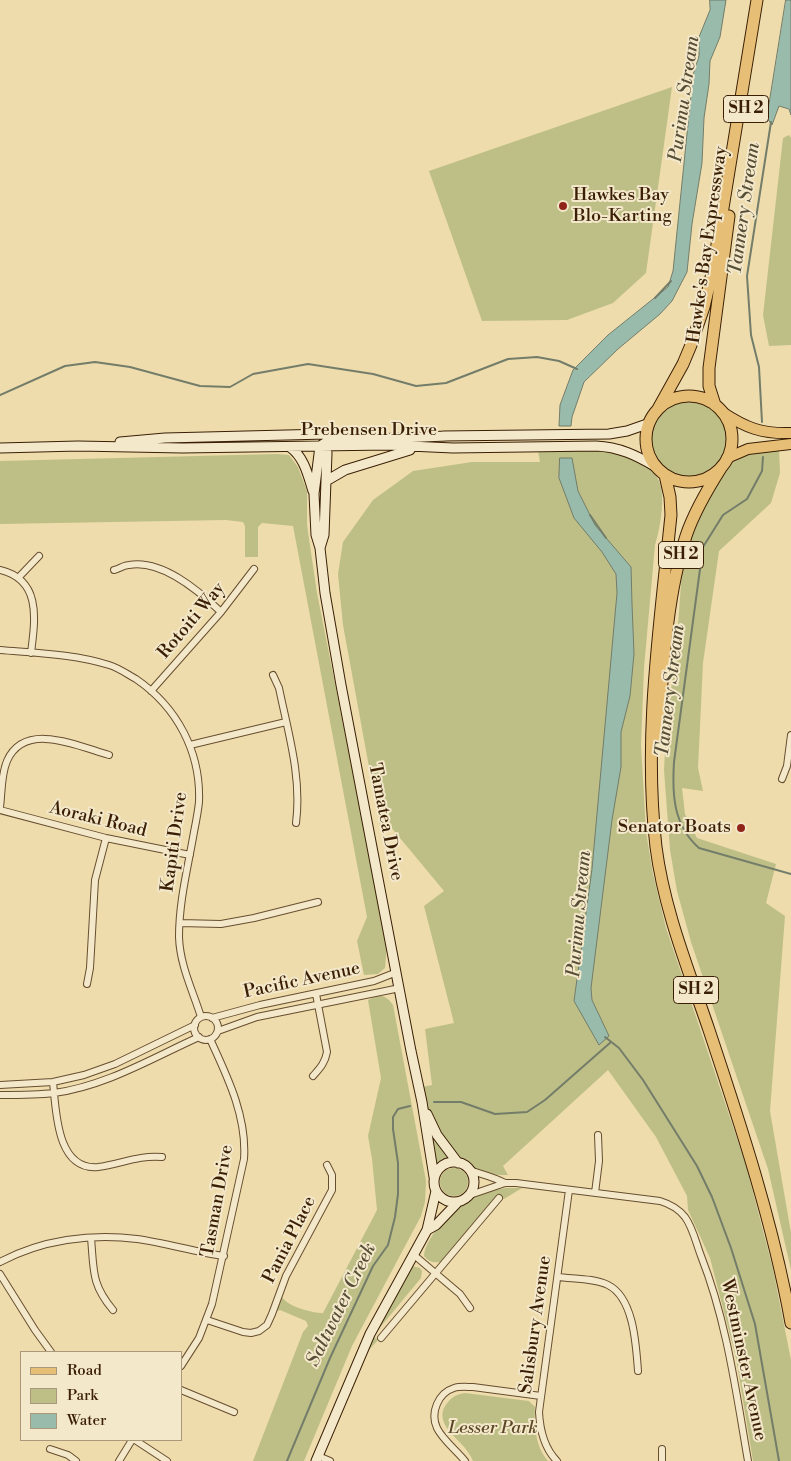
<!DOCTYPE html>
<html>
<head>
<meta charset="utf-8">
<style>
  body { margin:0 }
  #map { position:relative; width:791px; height:1461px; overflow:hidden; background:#eedcad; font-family:"Libre Bodoni",serif }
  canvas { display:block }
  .legend { position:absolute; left:20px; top:1351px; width:162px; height:90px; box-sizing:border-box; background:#f4e8ca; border:1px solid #aa987b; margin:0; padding:6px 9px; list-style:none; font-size:15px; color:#3a1f05 }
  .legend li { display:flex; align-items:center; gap:10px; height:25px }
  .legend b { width:25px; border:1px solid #aa987b }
</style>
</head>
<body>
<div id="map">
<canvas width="791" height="1461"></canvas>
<ul class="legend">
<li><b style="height:6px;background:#e7be76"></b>Road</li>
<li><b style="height:14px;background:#bebf86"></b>Park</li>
<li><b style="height:14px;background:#99bbac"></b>Water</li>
</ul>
</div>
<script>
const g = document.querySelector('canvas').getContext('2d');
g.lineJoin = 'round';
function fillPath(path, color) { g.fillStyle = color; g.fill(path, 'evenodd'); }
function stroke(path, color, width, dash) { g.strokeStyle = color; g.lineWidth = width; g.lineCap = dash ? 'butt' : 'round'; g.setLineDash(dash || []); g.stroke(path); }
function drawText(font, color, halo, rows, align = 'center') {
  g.font = font + ' "Libre Bodoni",serif'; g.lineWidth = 4; g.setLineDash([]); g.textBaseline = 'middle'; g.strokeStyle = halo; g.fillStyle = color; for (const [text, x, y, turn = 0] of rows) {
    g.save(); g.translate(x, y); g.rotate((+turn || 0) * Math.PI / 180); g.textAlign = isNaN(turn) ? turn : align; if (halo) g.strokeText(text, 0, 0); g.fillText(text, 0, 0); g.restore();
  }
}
const green = new Path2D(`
  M672 87 646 273 613 303 567 320 482 321 429 171Z
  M789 135 791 138V345L769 346 763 315 783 138Z
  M652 439a37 37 0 1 1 74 0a37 37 0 1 1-74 0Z
  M599 449C618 453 651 461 659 481 666 496 660 530 655 545L644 668 641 745 646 832 653 874 666 928 746 1165 773 1269 791 1360V1461H753L736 1358 710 1258 688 1210 687 1196 656 1137 608 1070 503 1166 508 1175C489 1176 465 1168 452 1153 445 1145 434 1127 429 1117 425 1108 424 1097 422 1087L432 1085 425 1029 454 1023 424 906 444 891 390 826 380 827 343 625 338 574 343 542 373 500 413 471 472 462H540L538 450Z
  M779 449 780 473 771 503 719 551 703 663 698 768 703 791 682 788 685 814 697 838 776 864 766 903 785 916 770 1111 791 1233V1270L768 1169 691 942 677 891 670 850 664 770 666 733 677 638 682 571 690 540 710 495 732 463 740 458 755 453Z
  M277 454 289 455 298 467 307 491V525L317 593 387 945 385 968 378 974 364 975 357 941 367 917 293 526 262 523 258 527V557H245V526L243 522 226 520 0 524V461Z
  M378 995C385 996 389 999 393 1005L426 1181 425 1202 421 1216 352 1346 304 1461H253L303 1332 308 1326 306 1321 280 1310 274 1312 282 1297C288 1307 313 1313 323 1313L377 1210 372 1159 368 1136 381 1078 368 1000Z
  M432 1137 450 1159 443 1161 437 1166H435L430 1138Z
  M440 1182a14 14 0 1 1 28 0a14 14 0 1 1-28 0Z
  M506 1188H522L504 1199 498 1195 440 1262C433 1263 429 1262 424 1256 425 1236 457 1205 475 1197 484 1192 495 1190 506 1188Z
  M412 1266 420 1268 422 1271 421 1278 373 1336 378 1340 360 1360 363 1348Z
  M465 1393 529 1401 535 1407C534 1425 535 1446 548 1461H473C471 1456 468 1452 465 1448 454 1435 432 1420 448 1402 453 1396 458 1394 465 1393Z`);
const water = new Path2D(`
  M710 0H726L720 37 710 61 709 84 704 118 702 163 692 224 687 272 672 301 660 314 618 349 584 382 572 417 571 426H559L560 405 573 370 608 335 668 287 673 271 693 75 699 56V37L710 10Z
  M786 0H791V115L789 109 779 106 772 125 767 118Z
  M560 458H572L578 491 595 525 631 567 632 604 634 654 630 696 621 732V767L612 820 591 988 592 1000 609 1036 599 1045 574 1001 592 869 617 593 616 574 602 552 574 518 559 478Z`);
const stream = new Path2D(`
  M655 298 671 281
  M0 395 65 366 95 362 130 367 200 386 230 387 253 374 308 364 373 374 416 386 446 383 508 359 537 357 559 361 577 369
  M762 422 759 367 751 335 747 276 771 122
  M763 457 762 471 747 499 723 515 703 547 674 762C672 794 673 825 699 848L791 874
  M590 515 606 538
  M605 1037 619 1048 643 1080 697 1166 712 1197 731 1248 755 1324 779 1461
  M434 1102H461L495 1114 527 1112 545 1100 611 1042
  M287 1461 330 1358 373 1266 388 1245 395 1217 398 1194V1163L393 1129V1117L398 1109 410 1106`);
const street = new Path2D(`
  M0 570C42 580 35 620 31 653
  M114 570C119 569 124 565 129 565 162 559 199 591 221 612
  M18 578 39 556
  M0 650C36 653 75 654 109 665 119 668 127 674 136 679 177 707 201 752 199 802 198 812 196 822 194 832 188 867 179 901 179 937 180 966 193 991 201 1017
  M273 675 279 688C288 732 302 777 296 823
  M151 691 221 612 254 569
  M190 745 286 722
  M782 779 787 766 791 735
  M0 807C2 792 1 775 7 761 25 720 80 747 109 755
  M0 810 106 838 190 855
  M180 923 221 924 254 918 318 902
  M87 984 90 968 95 880 106 838
  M194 1028a12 12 0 1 1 24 0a12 12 0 1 1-24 0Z
  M212 1018 260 1005 374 981 397 972
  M218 1031 257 1017 400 988
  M313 1076C320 1068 325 1063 327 1052L316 994
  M53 1082C56 1109 56 1171 98 1167 121 1164 138 1155 162 1157
  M0 1085 53 1082 84 1075 115 1064 195 1025
  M0 1095C18 1095 37 1095 54 1093 106 1086 152 1058 199 1037
  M469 1170C481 1174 494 1177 505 1183
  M595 1193 599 1161 598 1135
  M470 1195 505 1183H516L660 1201C670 1204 678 1208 685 1217 693 1228 696 1243 701 1256 727 1322 736 1392 748 1461
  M91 1238C94 1270 91 1284 113 1310
  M414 1255 460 1294 470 1308
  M0 1262C41 1240 91 1233 137 1239 166 1243 195 1252 224 1256
  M0 1274 35 1330 51 1352
  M558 1277C573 1279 594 1278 608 1285 634 1298 636 1345 638 1371
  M207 1320 243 1332 251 1333 259 1331 267 1325 272 1314 286 1276 332 1190V1175L327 1165
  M381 1338 499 1198
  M181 1366 199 1338 212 1304 244 1159C247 1117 228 1078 210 1039
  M181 1390 234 1412
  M135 1440 167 1461
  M50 1449 68 1455 76 1461
  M318 1456 330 1461
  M119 1461 132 1440
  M465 1461C457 1451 442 1439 437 1428 430 1413 438 1393 454 1388 460 1386 467 1387 473 1387L541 1396
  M557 1461C544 1448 540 1431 539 1412L569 1190
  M662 1461V1449`);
const secondary = new Path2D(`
  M443 436 609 434 627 431 650 423
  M120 442 165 438 367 433
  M290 447C304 457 308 475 313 491
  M0 448 78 446 182 448 387 445 453 448 596 446C619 447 636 455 656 467
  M326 481 345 470 410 450
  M320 548 324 535 327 453 325 447
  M427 1114 437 1135 458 1163
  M434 1182a20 20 0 1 1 40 0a20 20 0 1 1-40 0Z
  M434 1177 422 1102 411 1051 341 685 325 593 320 548 316 535 314 494 320 446 328 441 447 436
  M427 1230 436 1225 458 1202
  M316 1461 370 1334 427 1230 436 1191`);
const primary = new Path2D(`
  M722 412C746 428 762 434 791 433
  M727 458 748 449 791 444`);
const highway = new Path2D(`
  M646 439a43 43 0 1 1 86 0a43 43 0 1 1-86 0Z
  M715 405 709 386V368L729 216
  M658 409 683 364 691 345 704 307 713 269 757 0
  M665 475 670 497 671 515C660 625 643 735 656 847 664 910 689 971 709 1030 741 1126 773 1223 791 1323
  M658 736C663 671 666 598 686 536 694 512 707 490 721 468`);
const markers = [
  [563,206,5,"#8f2418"],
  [741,828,5,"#8f2418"]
];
const shields = [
  [746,109,45],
  [681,555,45],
  [696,990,45]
];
const shieldNames = [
  ["SH 2",746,109],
  ["SH 2",681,555],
  ["SH 2",696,990]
];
const poiNames = [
  ["Hawkes Bay",573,196],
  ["Blo-Karting",573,217],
  ["Senator Boats",731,828,"right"]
];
const streetNames = [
  ["Hawke's Bay Expressway",708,245,-82],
  ["Prebensen Drive",369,431],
  ["Rotoiti Way",192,621,-50],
  ["Aoraki Road",98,820,14],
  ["Tamatea Drive",385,822,79],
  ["Kapiti Drive",175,842,-82],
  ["Pacific Avenue",302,981,-12],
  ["Tasman Drive",218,1201,-80],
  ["Pania Place",290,1240,-63],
  ["Salisbury Avenue",536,1325,-82],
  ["Westminster Avenue",743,1360,78]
];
const parkNames = [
  ["Lesser Park",493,1429]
];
const waterNames = [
  ["Purimu Stream",685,99,-82],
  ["Tannery Stream",745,209,-82],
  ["Tannery Stream",671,691,-83],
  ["Purimu Stream",580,914,-85],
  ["Saltwater Creek",342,1305,-64]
];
fillPath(green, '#bebf86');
fillPath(water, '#99bbac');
stroke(water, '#737d69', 1);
stroke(stream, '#737d69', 2);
stroke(street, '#674e2f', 8);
stroke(secondary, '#3a1f05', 11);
stroke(primary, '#3a1f05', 12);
stroke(highway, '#3a1f05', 13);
stroke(street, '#f4e8ca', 6);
stroke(secondary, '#f4e8ca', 9);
stroke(primary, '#e7be76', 10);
stroke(highway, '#e7be76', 11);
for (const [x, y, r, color] of markers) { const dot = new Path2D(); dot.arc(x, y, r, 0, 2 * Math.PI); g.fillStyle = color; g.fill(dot); stroke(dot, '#f4e8ca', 2); }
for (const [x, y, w] of shields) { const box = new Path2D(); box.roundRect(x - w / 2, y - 13.5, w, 27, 4); g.fillStyle = '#f4e8ca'; g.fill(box); stroke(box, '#3a1f05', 1); }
drawText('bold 16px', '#3a1f05', null, shieldNames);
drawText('18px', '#3a1f05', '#f4e8ca', poiNames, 'left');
drawText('18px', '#3a1f05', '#f4e8ca', streetNames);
drawText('italic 18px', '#5b4725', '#f4e8ca', parkNames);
drawText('italic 19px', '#564e37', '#f4e8ca', waterNames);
</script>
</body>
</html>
